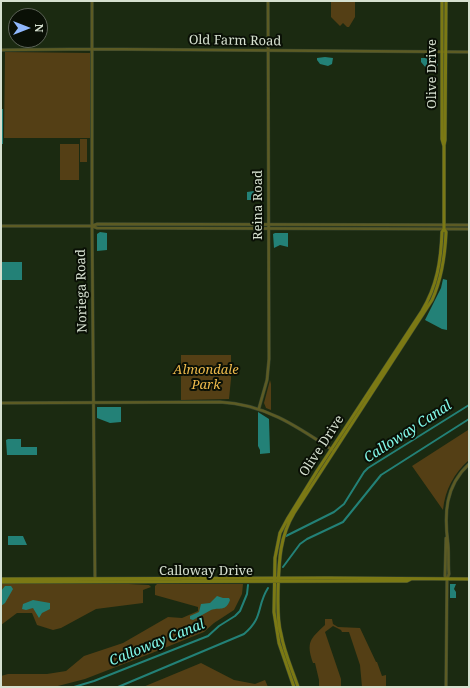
<!DOCTYPE html>
<html>
<head>
<meta charset="utf-8">
<style>
  body { margin:0 }
  #map { position:relative; width:470px; height:688px; overflow:hidden; background:#1b2a11; font-family:"Noto Serif",serif }
  canvas { display:block }
  .frame { position:absolute; inset:0; border:2px solid #d6e0d0; pointer-events:none }
  .north { position:absolute; left:8px; top:8px; width:40px; height:40px; box-sizing:border-box; background:#0a1006; border:1px solid #5c6357; border-radius:50%; rotate:90deg; font-size:11px; font-weight:700; line-height:16px; text-align:center; color:#d6e0d0 }
  .north::after { content:''; display:block; margin:auto; width:14px; height:18px; background:#90b8fd; clip-path:polygon(50% 0,100% 100%,50% 72%,0 100%) }
</style>
</head>
<body>
<div id="map">
<canvas width="470" height="688"></canvas>
<div class="frame"></div>
<div class="north">N</div>
</div>
<script>
const g = document.querySelector('canvas').getContext('2d');
g.lineJoin = 'round';
function fillPath(path, color) { g.fillStyle = color; g.fill(path, 'evenodd'); }
function stroke(path, color, width, dash) { g.strokeStyle = color; g.lineWidth = width; g.lineCap = dash ? 'butt' : 'round'; g.setLineDash(dash || []); g.stroke(path); }
function drawText(font, color, halo, rows, align = 'center') {
  g.font = font + ' "Noto Serif",serif'; g.lineWidth = 4; g.setLineDash([]); g.textBaseline = 'middle'; g.strokeStyle = halo; g.fillStyle = color; for (const [text, x, y, turn = 0] of rows) {
    g.save(); g.translate(x, y); g.rotate((+turn || 0) * Math.PI / 180); g.textAlign = isNaN(turn) ? turn : align; if (halo) g.strokeText(text, 0, 0); g.fillText(text, 0, 0); g.restore();
  }
}
const green = new Path2D(`
  M331 1H355V17L349 27H347L343 23 340 26 331 17Z
  M5 52 90 53V138H4Z
  M80 139H87V162H80Z
  M60 144H79V180H60Z
  M181 355H231V379L229 399 181 400Z
  M270 380 271 384V410L266 408 264 403Z
  M468 430 469 460C454 473 445 490 443 510L412 466Z
  M1 584H129L149 585 151 587 143 590V603L96 609 61 628 53 630 37 625 32 613H17L1 625Z
  M157 584H243L242 594 234 610 214 623 204 632 152 653 85 679 54 687H1V676L8 674H47L66 671 84 656 123 643 168 617 182 618 198 611V607L155 595V586Z
  M325 619H332L333 624 338 627 360 628 376 662H377L382 676 386 675V687H362L360 665 349 632H342L341 630 333 626 325 632 341 679V687H319V680L315 663H313C306 642 310 639 325 625Z
  M201 663 234 680 255 684 265 680 268 687H143Z`);
const water = new Path2D(`
  M325 57 333 58 332 64 328 66 320 64 317 60V58Z
  M421 58H436L438 59V65L433 68 428 67 426 68 421 62Z
  M1 109H3V144H1Z
  M254 191 261 193V200H247V192Z
  M100 232 107 233V250L97 251V234Z
  M275 233H288V247L280 245 274 248 273 234Z
  M2 262H22V280H2Z
  M443 279 447 280V330L442 329 425 320 441 288Z
  M97 407H121V422L110 423 97 418Z
  M258 412 269 419 270 453 260 454V450L258 446Z
  M8 439H21V447H37V455H7L6 440Z
  M8 536H23L27 545H8Z
  M450 584H456L454 589 456 592V598H450Z
  M5 586H11L13 589 5 603 1 606V591Z
  M217 596 223 598H229L230 600C226 612 219 607 211 610 205 613 199 617 193 620L190 619V616L199 612 201 604 210 603Z
  M33 600 50 603V609L42 613 39 618 33 608 26 610 22 609 23 604Z`);
const canal = new Path2D(`
  M286 536 334 512 344 504 364 472 368 468 469 405
  M283 567 300 544 307 539 343 522 381 475 469 419
  M74 687 94 681 208 636 219 626 235 616 240 611 247 594 248 585
  M118 687 244 634C264 617 256 607 268 588`);
const tertiary = new Path2D(`
  M92 1V226L95 580
  M1 50 92 49 469 52
  M1 226H92L97 228 469 229
  M92 226 97 224 469 225
  M1 403 220 402C265 404 298 427 334 451
  M259 408 267 380 269 359 268 1
  M446 538 445 576 446 579
  M446 687 447 579 449 574C448 564 449 554 448 544 444 514 445 486 469 464`);
const secondary = new Path2D(`
  M444 145 445 140 446 1
  M1 579 328 578 469 579
  M1 582 391 581H407L411 579
  M294 687 279 643 274 612 275 558 280 533 288 518 317 471 422 311C437 286 441 261 442 232L444 229V146L442 139V1
  M298 687C292 669 284 652 281 634 277 620 278 605 278 591 279 563 279 538 294 513L432 300C442 278 445 256 446 232L444 229`);
const streetNames = [
  ["Old Farm Road",235,41,1],
  ["Olive Drive",432,74,-90],
  ["Reina Road",258,205,-90],
  ["Noriega Road",82,291,-91],
  ["Olive Drive",322,446,-57],
  ["Calloway Drive",206,571]
];
const parkNames = [
  ["Almondale",206,370],
  ["Park",206,385]
];
const waterNames = [
  ["Calloway Canal",408,432,-33],
  ["Calloway Canal",157,643,-22]
];
fillPath(green, '#543f15');
fillPath(water, '#238177');
stroke(canal, '#238177', 2);
stroke(tertiary, '#394730', 3.5);
stroke(secondary, '#394730', 4);
stroke(tertiary, '#5c5b24', 2.5);
stroke(secondary, '#7b7914', 3);
drawText('13px', '#d6e0d0', '#0a1006', streetNames);
drawText('italic 13px', '#eeba4c', '#0a1006', parkNames);
drawText('italic 14px', '#83faeb', '#0a1006', waterNames);
</script>
</body>
</html>
